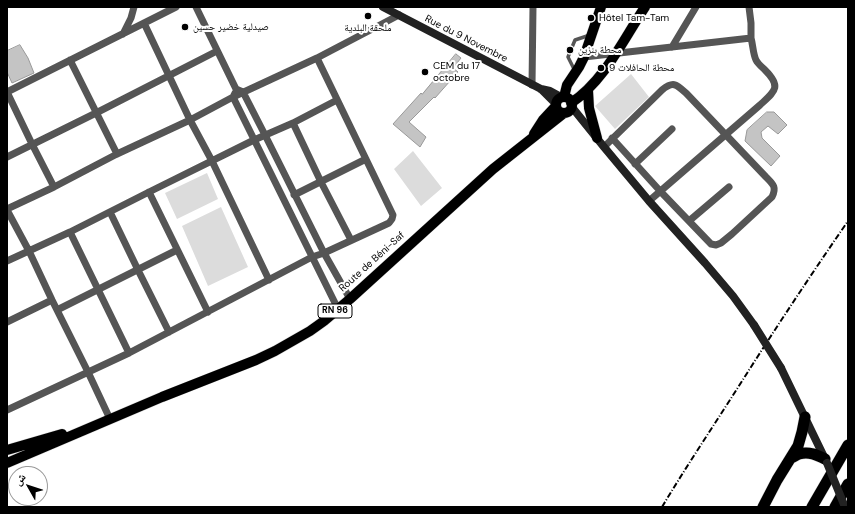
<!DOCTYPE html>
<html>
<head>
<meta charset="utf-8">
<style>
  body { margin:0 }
  #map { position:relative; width:855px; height:514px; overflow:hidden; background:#fff; font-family:"DM Sans","Noto Naskh Arabic",sans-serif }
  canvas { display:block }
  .frame { position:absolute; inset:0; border:8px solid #000; pointer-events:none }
  .north { position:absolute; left:8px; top:466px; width:40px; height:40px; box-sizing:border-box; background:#fff; border:1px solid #999; border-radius:50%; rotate:309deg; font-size:11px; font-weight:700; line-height:16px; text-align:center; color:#000 }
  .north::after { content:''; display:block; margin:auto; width:14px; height:18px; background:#000; clip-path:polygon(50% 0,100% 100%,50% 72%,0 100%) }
</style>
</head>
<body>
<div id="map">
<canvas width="855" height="514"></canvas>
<div class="frame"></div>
<div class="north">ش</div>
</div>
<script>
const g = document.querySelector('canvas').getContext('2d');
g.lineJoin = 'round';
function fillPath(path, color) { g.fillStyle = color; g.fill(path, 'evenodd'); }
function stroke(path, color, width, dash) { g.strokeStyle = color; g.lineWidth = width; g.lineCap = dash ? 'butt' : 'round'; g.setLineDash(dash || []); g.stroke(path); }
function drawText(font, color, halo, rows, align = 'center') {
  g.font = font + ' "DM Sans","Noto Naskh Arabic",sans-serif'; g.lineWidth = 4; g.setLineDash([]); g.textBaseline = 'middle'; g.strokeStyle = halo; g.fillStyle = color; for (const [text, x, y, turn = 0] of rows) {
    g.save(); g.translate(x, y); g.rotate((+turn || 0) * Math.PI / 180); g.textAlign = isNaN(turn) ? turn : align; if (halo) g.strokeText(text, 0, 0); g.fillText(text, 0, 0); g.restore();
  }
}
const green = new Path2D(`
  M631 74 649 97 615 129 595 106Z
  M413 151 442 188 421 206 394 169Z
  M207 173 218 199 177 219 165 193Z
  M221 207 248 267 208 286 182 226Z`);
const building = new Path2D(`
  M20 45 28 58 34 73 12 83 7 72V51Z
  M456 54 461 58 453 68 458 72 435 98 434 97 409 122 426 137 420 147 393 124 421 93 422 94Z
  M767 112H774L787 125 778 134 768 126 761 132 762 138 780 156 771 166 745 141 747 130Z`);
const service = new Path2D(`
  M575 71 568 57 575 40 590 35`);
const minor = new Path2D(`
  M196 7 236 89 243 92 265 135 324 253 350 299
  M144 23 190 120 212 161 269 280
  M123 34 131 18 134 7
  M672 47 696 7
  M584 57 751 38V23L749 7
  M70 60 117 154
  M532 85 533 7
  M7 92 176 7
  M7 92 32 144 54 187
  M235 93 233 97 338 309
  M293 123 321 182 351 240
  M604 147 662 90C673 81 676 84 686 93L766 177C773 184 777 187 772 197L732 234 721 243 716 245 711 244 661 192 612 138
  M7 157 96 113 217 51
  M635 164 672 129
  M149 192 208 312
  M294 195 366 159
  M649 201 760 105C775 91 782 87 765 70 762 67 758 64 756 60 753 54 753 45 751 38
  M7 209 54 187 117 154 190 120 233 97 317 58 399 15
  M7 210 29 251 52 300 88 372 110 419
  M110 212 138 270 169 332
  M689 221 729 187
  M70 232 129 353
  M7 261 70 232 149 192 254 140 293 123 337 100
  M57 310 177 250
  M7 322 52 300
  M7 410 129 353 312 257 324 253 389 223 392 219 393 215 317 58`);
const secondary = new Path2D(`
  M383 7 541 89 556 104
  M541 89 550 91 561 97
  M571 106 604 147 649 201 705 263 733 296 754 325
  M781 368 826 461`);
const primary = new Path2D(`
  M588 90 589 108 597 138
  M564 97 567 85 579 67 584 57 601 7
  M556 105a8 8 0 1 1 16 0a8 8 0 1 1-16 0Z
  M571 103C605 80 623 40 645 7
  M534 134 543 120 556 106
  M7 450 62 434
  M7 463 162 397 256 360 275 351 310 331 324 321 350 299 493 169 564 113`);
const trunk = new Path2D(`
  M791 458C794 457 796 455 799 454 809 451 817 455 825 459
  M763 507 777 480 798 446 802 432 805 417
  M812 507 848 445
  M835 507 848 484`);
const rail = new Path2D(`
  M662 507C686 467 712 428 737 389 773 332 810 276 848 221`);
const secondaryBridge = new Path2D(`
  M754 325 781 368
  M827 463 845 507`);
const markers = [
  [368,16,4,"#000"],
  [591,18,4,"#000"],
  [185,27,4,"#000"],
  [570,50,4,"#000"],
  [601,68,4,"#000"],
  [425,72,4,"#000"]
];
const shields = [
  [335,311,34]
];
const shieldNames = [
  ["RN 96",335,311]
];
const poiNames = [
  ["Hôtel Tam-Tam",599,18],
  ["صيدلية خضير حسين",193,27],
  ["ملحقة البلدية",368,28,"center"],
  ["محطة بنزين",578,50],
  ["CEM du 17",433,66],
  ["octobre",433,78],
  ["محطة الحافلات 9",609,68]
];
const streetNames = [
  ["Rue du 9 Novembre",466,39,27],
  ["Route de Béni-Saf",372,262,-42]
];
fillPath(green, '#dcdcdc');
fillPath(building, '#c4c4c4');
stroke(building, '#999', 1);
stroke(primary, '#dbdbdb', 11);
stroke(trunk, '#dbdbdb', 12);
stroke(service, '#555', 3.5);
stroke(minor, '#555', 7);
stroke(secondary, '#222', 8);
stroke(primary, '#000', 10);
stroke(trunk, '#000', 11);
stroke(rail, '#000', 2, [6, 2, 1, 2]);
stroke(secondaryBridge, '#222', 8);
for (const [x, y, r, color] of markers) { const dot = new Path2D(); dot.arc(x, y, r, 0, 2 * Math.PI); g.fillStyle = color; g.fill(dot); stroke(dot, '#fff', 1.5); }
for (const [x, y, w] of shields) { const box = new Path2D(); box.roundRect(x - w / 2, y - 7, w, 14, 3); g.fillStyle = '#fff'; g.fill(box); stroke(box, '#000', 1); }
drawText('bold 9px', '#000', null, shieldNames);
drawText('10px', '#000', '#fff', poiNames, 'left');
drawText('10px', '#000', '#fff', streetNames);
</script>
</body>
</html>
